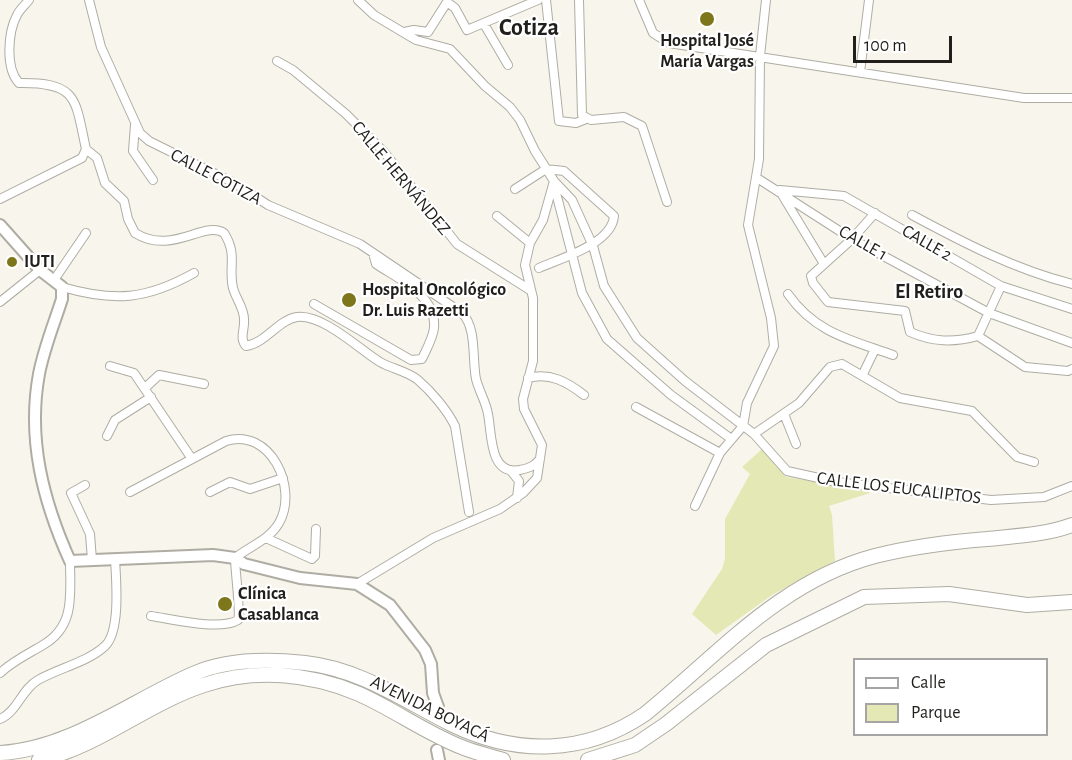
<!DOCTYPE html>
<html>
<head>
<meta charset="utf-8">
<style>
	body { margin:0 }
	#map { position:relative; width:1072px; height:760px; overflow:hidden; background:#f8f6ec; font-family:"Alegreya Sans",sans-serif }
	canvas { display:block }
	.legend { position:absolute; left:853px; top:658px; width:195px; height:78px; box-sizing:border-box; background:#fff; border:2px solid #a6a5a4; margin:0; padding:8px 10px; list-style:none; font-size:18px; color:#201f1c }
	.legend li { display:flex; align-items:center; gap:12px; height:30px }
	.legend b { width:30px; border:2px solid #a6a5a4 }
	.scale { position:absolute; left:853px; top:36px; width:99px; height:27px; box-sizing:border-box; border:3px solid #201f1c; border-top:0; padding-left:8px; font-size:18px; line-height:21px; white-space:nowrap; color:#201f1c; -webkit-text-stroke:4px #fff; paint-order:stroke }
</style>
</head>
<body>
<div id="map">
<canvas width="1072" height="760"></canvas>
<ul class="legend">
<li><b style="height:8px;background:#fff"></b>Calle</li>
<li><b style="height:16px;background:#e4e8b4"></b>Parque</li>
</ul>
<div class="scale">100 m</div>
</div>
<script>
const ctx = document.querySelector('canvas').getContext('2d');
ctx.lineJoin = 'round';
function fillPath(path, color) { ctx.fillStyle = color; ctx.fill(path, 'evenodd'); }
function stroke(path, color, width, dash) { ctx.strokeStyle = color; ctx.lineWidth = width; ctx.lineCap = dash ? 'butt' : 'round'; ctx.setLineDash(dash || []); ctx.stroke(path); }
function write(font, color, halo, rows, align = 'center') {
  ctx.font = font + ' "Alegreya Sans",sans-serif'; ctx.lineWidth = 4.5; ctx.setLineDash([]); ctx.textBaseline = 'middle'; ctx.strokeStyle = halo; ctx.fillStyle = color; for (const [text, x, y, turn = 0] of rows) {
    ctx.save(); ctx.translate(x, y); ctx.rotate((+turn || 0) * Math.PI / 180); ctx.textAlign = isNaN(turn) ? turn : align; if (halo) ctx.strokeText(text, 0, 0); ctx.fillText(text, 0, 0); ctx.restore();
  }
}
const green = new Path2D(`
	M 762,449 L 786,477 L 870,490 L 870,493 L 829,506 L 832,515 L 835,561 L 772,595 L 716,635 L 692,614 L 722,569 L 725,559 L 725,519 L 750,474 L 742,467 Z`);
const minor = new Path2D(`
	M 29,0 C 25,5 20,9 17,15 C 8,32 5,68 19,83 C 79,82 75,100 86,149 L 97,158 L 105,183 L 124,201 L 128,219 L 135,233 C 172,256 204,220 224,233 C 238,255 228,267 233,288 C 236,299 244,308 244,319 C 245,330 239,338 246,346 C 266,343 278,320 297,317 C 323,314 359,349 380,362 C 392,369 407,371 418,380 C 432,392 447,410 455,426 L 469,512
	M 89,0 L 101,47 L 140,133 L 149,141 L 236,184 L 268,205 L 360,244 L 462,313 C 477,328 472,359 476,379 C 479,391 486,402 488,414 C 492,434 489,476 520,470 C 529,468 535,466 540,459
	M 358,0 L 374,15 L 416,40 L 450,49 L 485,86 L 510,107 L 520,120 L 535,151 L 554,181 L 572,200 L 593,246 L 604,286 L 637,338 L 685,381 L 754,434 L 787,471 L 837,482 L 991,500 L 1044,497 L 1072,486
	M 546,0 L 559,121 L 576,123 L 586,119
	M 579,0 L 582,115 L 591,120 L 624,117 L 642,126 L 667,202
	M 639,0 L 653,33 L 669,43 L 1024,98 L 1072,98
	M 484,24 L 508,65
	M 404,32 L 414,30 L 428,32 L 447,2 L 455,8 L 467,30 L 538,0
	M 277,61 L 293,70 L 346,114 L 384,152 L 457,244 L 530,290
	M 860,72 L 869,0
	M 135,125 L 133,151 L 153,180
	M 757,178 L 852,239 L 989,313 L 1072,343
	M 554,185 L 582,293 L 607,339 L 671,395 L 730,438
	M 515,189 L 546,169 L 564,171 L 614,216 C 612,244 561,258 539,268
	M 780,190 L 844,196 L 1001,286 L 1072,309
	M 781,193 L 824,264
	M 0,199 L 82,158 L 86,149
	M 875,213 L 852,239 L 811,276 L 813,283 L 828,302 L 905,311 L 910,332 C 933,342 953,343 978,336
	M 912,215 C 964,243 1014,269 1072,284
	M 497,216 L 530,243
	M 54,280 L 86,233
	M 1001,286 L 978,336 L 1025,367 L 1068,371 L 1072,369
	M 62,287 C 114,302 146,300 194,273
	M 788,294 C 815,333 851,340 893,355
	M 0,302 L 40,270
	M 314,304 L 411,360 L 422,359 C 426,350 433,338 434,328 C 437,295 398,279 376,264 L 373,253
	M 110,366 L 134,373 L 192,459
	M 863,374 L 875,349
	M 528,378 C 550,372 567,382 584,395
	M 145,388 L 159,375 L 204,384
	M 636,407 L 720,453
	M 784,414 L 796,444
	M 754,434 L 799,403 L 830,367 L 842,364 L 900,398 L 972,411 L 1017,457 L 1034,462
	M 107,436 L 115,420 L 151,397
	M 511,471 L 519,481 L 517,498
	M 85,485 L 71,493 L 90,534 L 92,560
	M 130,492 L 226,441 C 270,427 299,488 279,523 C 269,540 250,546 235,558 C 235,571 241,613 238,620 C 220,631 172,619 151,616
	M 210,492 L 230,482 L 250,489 L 283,478
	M 695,506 L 720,453 L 743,426 L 747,403 L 774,346 L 771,318 L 748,225 L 759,159 L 760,56 L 766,0
	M 266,538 L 312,559 L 315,556 L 316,529
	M 357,584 L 433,538 L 500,509 L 523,493 L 537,478 L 542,445 L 524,409 L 523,399 L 533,361 L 533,298 L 525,265 L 530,243 L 543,220 L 554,181
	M 0,673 C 13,661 28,654 43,645 C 76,626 70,593 70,561
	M 0,719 C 17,712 22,689 38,680 C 59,668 88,662 105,646 C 121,631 116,579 115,559`);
const secondary = new Path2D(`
	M 0,225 L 40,270 L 62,287 L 62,299 C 54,324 44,348 39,374 C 27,439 43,501 70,561 L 213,555 L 235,558 L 244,564 L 300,578 L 357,584 L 390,605 L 425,650 L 431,664 L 433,693 L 438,707
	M 437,750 L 439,760`);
const motorway = new Path2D(`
	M 0,753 C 70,749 131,701 193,674 C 226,659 269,659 305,663 C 360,669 403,700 451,724 C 516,756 585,755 645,714 C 718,655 780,581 875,556 C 911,547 949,542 987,539 C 1015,536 1045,535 1072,525
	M 39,760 C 98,747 146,704 204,685 C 254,668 311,673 359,694 C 395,710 427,734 464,748 C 477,753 490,756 503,760
	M 588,760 L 635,745 L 666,724 L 766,645 L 864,597 L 949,594 L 1027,605 L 1072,602`);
const markers = [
	[707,19,8,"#7d761a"],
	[12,262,6,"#7d761a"],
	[349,300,8,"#7d761a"],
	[225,604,8,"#7d761a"]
];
const poiNames = [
	["Hospital José",707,41,"center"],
	["María Vargas",707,62,"center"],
	["IUTI",24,262],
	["Hospital Oncológico",362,290],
	["Dr. Luis Razetti",362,311],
	["Clínica",238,594],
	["Casablanca",238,615]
];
const streetNames = [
	["CALLE COTIZA",216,177,28],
	["CALLE HERNÁNDEZ",401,178,50],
	["CALLE 1",863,243,30],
	["CALLE 2",927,243,30],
	["CALLE LOS EUCALIPTOS",899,488,7],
	["AVENIDA BOYACÁ",430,709,26]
];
const neighbourhoodNames = [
	["El Retiro",929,292]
];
const districtNames = [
	["Cotiza",529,28]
];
fillPath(green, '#e4e8b4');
stroke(minor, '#afada3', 10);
stroke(secondary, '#afada3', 14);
stroke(motorway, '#afada3', 16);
stroke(minor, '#fff', 8);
stroke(secondary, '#fff', 10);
stroke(motorway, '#fff', 14);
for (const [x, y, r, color] of markers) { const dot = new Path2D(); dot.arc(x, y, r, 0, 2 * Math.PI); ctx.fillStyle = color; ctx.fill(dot); stroke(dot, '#fff', 2); }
write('bold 18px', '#201f1c', '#fff', poiNames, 'left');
write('18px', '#201f1c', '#fff', streetNames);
write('bold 20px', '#201f1c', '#fff', neighbourhoodNames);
write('bold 24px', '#201f1c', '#fff', districtNames);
</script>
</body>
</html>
